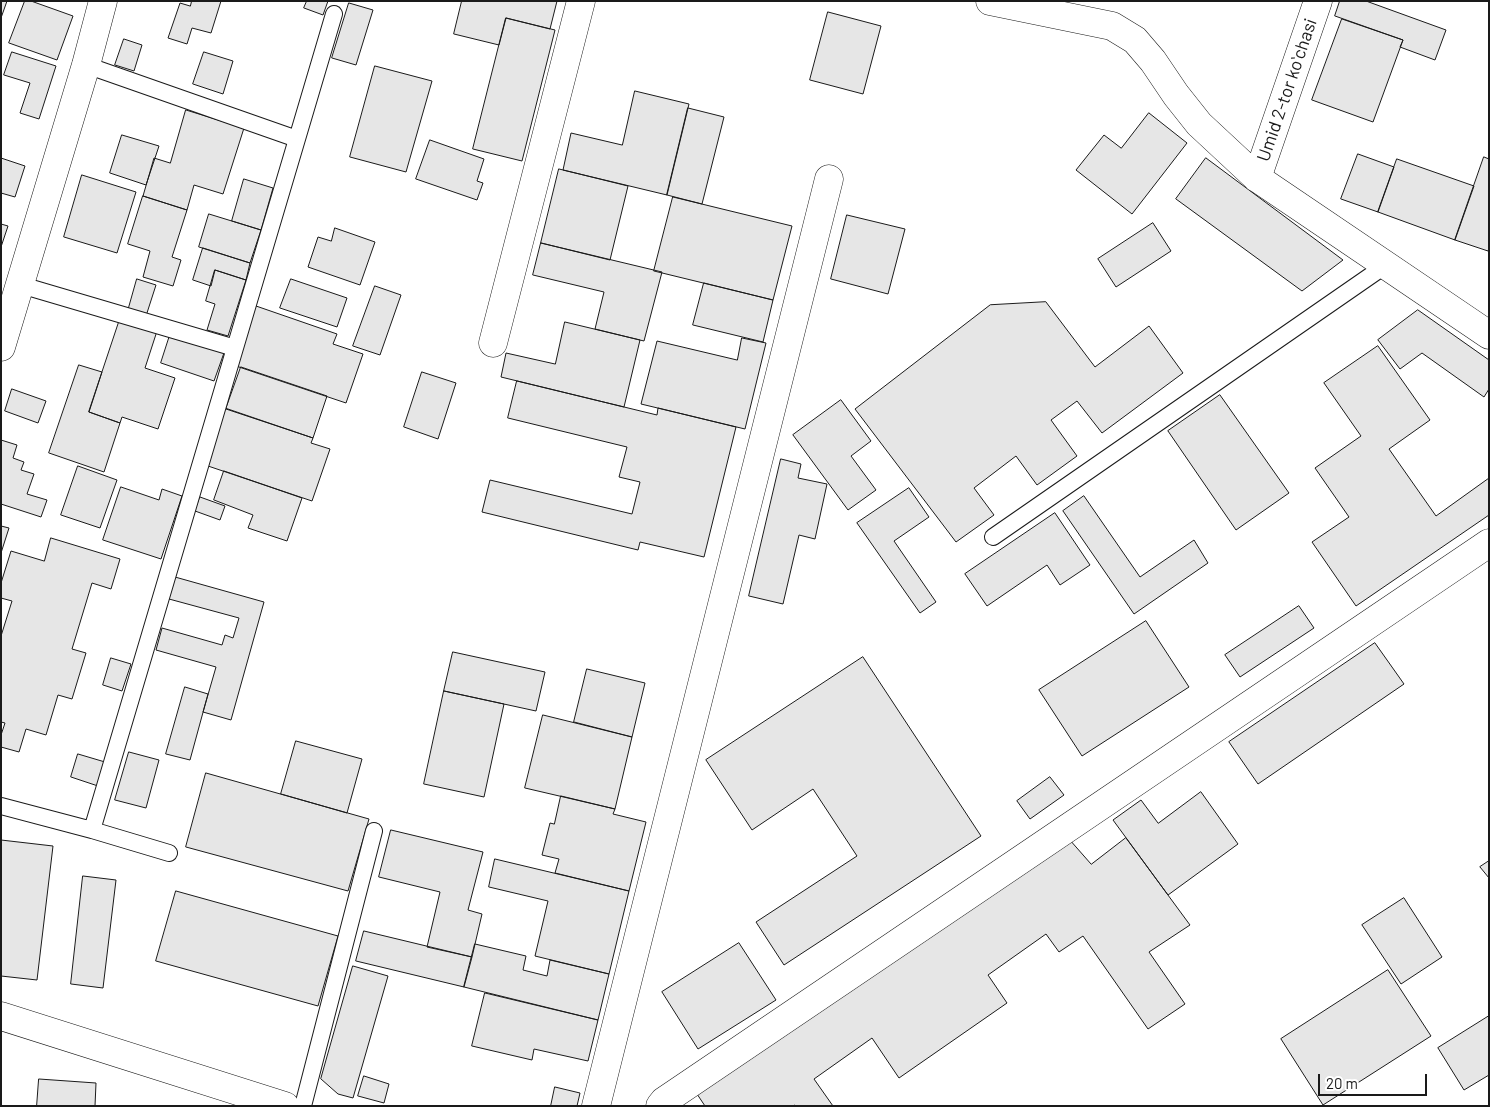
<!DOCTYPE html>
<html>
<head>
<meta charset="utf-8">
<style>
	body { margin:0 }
	#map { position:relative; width:1490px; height:1107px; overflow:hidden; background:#fff; font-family:Barlow,sans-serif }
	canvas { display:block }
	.frame { position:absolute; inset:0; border:2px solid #1a1a1a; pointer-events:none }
	.scale { position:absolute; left:1318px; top:1074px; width:109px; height:22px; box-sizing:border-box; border:2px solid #1a1a1a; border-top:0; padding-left:6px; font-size:15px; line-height:18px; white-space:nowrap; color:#1a1a1a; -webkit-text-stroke:4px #fff; paint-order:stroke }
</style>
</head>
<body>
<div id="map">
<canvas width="1490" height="1107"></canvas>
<div class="frame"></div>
<div class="scale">20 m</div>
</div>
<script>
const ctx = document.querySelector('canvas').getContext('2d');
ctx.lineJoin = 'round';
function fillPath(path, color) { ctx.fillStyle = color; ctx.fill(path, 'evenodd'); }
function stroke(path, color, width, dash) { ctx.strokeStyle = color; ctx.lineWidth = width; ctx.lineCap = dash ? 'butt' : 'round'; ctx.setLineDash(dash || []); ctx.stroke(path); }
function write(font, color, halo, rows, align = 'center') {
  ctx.font = font + ' Barlow,sans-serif'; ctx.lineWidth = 4; ctx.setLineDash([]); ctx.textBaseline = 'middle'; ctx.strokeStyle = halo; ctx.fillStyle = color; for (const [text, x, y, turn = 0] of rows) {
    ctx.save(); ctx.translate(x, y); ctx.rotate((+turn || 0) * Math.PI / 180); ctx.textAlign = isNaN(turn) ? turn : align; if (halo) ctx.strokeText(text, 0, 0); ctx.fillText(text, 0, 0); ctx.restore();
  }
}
const building = new Path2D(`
	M 1,1 L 7,1 L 1,18 Z
	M 25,1 L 31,1 L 73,16 L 57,60 L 9,43 Z
	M 192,1 L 221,1 L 211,33 L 192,28 L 187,44 L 168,38 L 180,3 L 190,6 Z
	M 307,1 L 328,1 L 323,15 L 304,8 Z
	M 462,1 L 557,1 L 550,29 L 506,18 L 499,45 L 454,34 Z
	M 1340,1 L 1366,1 L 1446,30 L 1435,60 L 1400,47 L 1403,40 L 1335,16 Z
	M 349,3 L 373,10 L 356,65 L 332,58 Z
	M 828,12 L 881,26 L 863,94 L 810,80 Z
	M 506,18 L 555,30 L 522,161 L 473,149 Z
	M 1342,19 L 1403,40 L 1373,122 L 1312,100 Z
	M 124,39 L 142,45 L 134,71 L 115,65 Z
	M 12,52 L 56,66 L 39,119 L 20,113 L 30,83 L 4,75 Z
	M 204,52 L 233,61 L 223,94 L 193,84 Z
	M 375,66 L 432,81 L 406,172 L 350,157 Z
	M 635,91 L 689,104 L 667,195 L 563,170 L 571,133 L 622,145 Z
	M 688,108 L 724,117 L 702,204 L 667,195 Z
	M 186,110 L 244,128 L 223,194 L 194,185 L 187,210 L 143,196 L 154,158 L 170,163 Z
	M 1149,113 L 1187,143 L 1132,214 L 1076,170 L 1104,135 L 1121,148 Z
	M 122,135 L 159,146 L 146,185 L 110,173 Z
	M 430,140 L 484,159 L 477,181 L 483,183 L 477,200 L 416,179 Z
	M 1358,154 L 1394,167 L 1378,212 L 1341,199 Z
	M 1484,157 L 1489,159 L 1489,248 L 1488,251 L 1455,240 Z
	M 1,158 L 25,166 L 15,197 L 1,193 Z
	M 1206,158 L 1343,260 L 1302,291 L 1176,199 Z
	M 1397,159 L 1474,186 L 1455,240 L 1378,212 Z
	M 559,169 L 628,186 L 610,260 L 541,243 Z
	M 82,175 L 136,192 L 117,253 L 64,237 Z
	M 244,179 L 273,188 L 261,230 L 232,221 Z
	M 143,196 L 187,210 L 172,257 L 181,260 L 173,286 L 143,277 L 150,251 L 128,244 Z
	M 673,197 L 792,226 L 773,300 L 654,271 Z
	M 209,214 L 261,230 L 250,263 L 199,247 Z
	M 847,215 L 905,229 L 888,294 L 831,279 Z
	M 1153,223 L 1171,251 L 1116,287 L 1098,259 Z
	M 1,224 L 8,226 L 1,247 Z
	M 335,228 L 375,242 L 360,285 L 308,267 L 318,237 L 331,241 Z
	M 541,243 L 662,272 L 644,341 L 595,329 L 604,292 L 533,275 Z
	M 203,248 L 250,263 L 246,280 L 215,270 L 211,286 L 193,280 Z
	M 215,270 L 246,280 L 228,336 L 207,330 L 215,304 L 206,301 Z
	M 137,279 L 156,285 L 146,316 L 128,311 Z
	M 291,279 L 347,298 L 337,327 L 280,308 Z
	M 704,283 L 773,300 L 763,342 L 693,325 Z
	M 375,286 L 401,295 L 380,355 L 353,346 Z
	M 1046,302 L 1095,367 L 1149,326 L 1183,373 L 1102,433 L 1077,401 L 1051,420 L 1077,456 L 1037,485 L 1016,456 L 974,488 L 994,515 L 956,542 L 855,409 L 990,305 Z
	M 256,306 L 337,334 L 333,344 L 363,354 L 346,403 L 236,366 Z
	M 1418,310 L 1489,360 L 1489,389 L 1484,397 L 1422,353 L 1400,369 L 1378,340 Z
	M 121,316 L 158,328 L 145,368 L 175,378 L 158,429 L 122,417 L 120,423 L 89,412 Z
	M 565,322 L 640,340 L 624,407 L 501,377 L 506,353 L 555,364 Z
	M 171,332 L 225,350 L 214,381 L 161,363 Z
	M 742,338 L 766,343 L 745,429 L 641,404 L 657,341 L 737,360 Z
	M 1378,346 L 1430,420 L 1389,449 L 1436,516 L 1489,478 L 1489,515 L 1356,606 L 1312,542 L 1349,517 L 1315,468 L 1361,436 L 1324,383 Z
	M 79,365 L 102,372 L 89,412 L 120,423 L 104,472 L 49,453 Z
	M 241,367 L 327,396 L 313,438 L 226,409 Z
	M 422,372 L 456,383 L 438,439 L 404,427 Z
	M 517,381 L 657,415 L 658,408 L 736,427 L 704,557 L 640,542 L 638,550 L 482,512 L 490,480 L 632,514 L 640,482 L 619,477 L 627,447 L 508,418 Z
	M 12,389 L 46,401 L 38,423 L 5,411 Z
	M 1220,395 L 1289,493 L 1236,530 L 1168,431 Z
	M 841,400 L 871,441 L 851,456 L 876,490 L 848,510 L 793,435 Z
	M 222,407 L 313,438 L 311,443 L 330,449 L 312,501 L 202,464 Z
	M 1,440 L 17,445 L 13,458 L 24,462 L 21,470 L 34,474 L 27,494 L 47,500 L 41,517 L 1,504 Z
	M 781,459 L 801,464 L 798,478 L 827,484 L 815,539 L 799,535 L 783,604 L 749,596 Z
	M 78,466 L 117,480 L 100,528 L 61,515 Z
	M 224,471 L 302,498 L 287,541 L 248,528 L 253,515 L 214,500 Z
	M 121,487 L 159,500 L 162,489 L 182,496 L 161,559 L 103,540 Z
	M 909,488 L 929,517 L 894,541 L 936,602 L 920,613 L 857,523 Z
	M 1084,496 L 1140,577 L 1194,540 L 1208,563 L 1134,614 L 1063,511 Z
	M 200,497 L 225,506 L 220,520 L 195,511 Z
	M 1055,513 L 1090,565 L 1060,585 L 1047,565 L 987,606 L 965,574 Z
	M 1,526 L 9,528 L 1,553 Z
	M 51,538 L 120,559 L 111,589 L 92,583 L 72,649 L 86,653 L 72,699 L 58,695 L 46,735 L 26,729 L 19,752 L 1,747 L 1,735 L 5,723 L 1,722 L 1,636 L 12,601 L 1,598 L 1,583 L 11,551 L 44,561 Z
	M 175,577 L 264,602 L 231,720 L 203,712 L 216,667 L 156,650 L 162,628 L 222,645 L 225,635 L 233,638 L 239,618 L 169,599 Z
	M 1299,606 L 1314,628 L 1240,677 L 1225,655 Z
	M 1146,621 L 1189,687 L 1082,756 L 1039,690 Z
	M 1375,643 L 1404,684 L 1258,784 L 1229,742 Z
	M 453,652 L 545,672 L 536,711 L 444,691 Z
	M 863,657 L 981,836 L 784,965 L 756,922 L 857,856 L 813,789 L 752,830 L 706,760 Z
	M 111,658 L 131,664 L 122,691 L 103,685 Z
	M 587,669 L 645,683 L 632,737 L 574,722 Z
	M 185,687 L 208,694 L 190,760 L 166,754 Z
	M 444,691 L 504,704 L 484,797 L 424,784 Z
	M 543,715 L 632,737 L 615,809 L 525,788 Z
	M 296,741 L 362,759 L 347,813 L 281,794 Z
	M 129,752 L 159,760 L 146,808 L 115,800 Z
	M 78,754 L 105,762 L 98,786 L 71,777 Z
	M 206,773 L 369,819 L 348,891 L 186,847 Z
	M 1050,777 L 1064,795 L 1030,819 L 1017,801 Z
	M 1201,792 L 1238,844 L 1168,895 L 1113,820 L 1141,800 L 1158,823 Z
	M 561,796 L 615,809 L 613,814 L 646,822 L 629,891 L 555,873 L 559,859 L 542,855 L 550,823 L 554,824 Z
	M 391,830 L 483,852 L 468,910 L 482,914 L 472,957 L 427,947 L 440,892 L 379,877 Z
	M 1126,838 L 1190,925 L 1149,952 L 1185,1004 L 1148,1029 L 1083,936 L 1059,952 L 1046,934 L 988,975 L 1007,1003 L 899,1078 L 872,1038 L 814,1079 L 833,1106 L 796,1106 L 795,1105 L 793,1106 L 705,1106 L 695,1091 L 1069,839 L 1091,864 Z
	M 1,840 L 53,846 L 37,980 L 1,976 Z
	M 495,859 L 629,891 L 609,974 L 535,956 L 548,901 L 489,887 Z
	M 1489,861 L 1489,878 L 1480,867 Z
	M 83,876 L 116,880 L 103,988 L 71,984 Z
	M 176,891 L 338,936 L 318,1006 L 156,961 Z
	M 1404,898 L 1442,957 L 1401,984 L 1362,925 Z
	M 364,931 L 472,957 L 464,987 L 356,961 Z
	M 739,943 L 776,1000 L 698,1049 L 662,992 Z
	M 475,944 L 526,956 L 523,970 L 547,976 L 550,960 L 609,974 L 598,1020 L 464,987 Z
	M 353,966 L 388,976 L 353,1098 L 338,1094 L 321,1079 Z
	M 1388,970 L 1431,1036 L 1323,1105 L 1281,1039 Z
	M 485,993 L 598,1020 L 588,1061 L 534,1049 L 532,1060 L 472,1046 Z
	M 1489,1016 L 1489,1075 L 1464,1090 L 1438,1048 Z
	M 364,1076 L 389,1084 L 384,1103 L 358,1096 Z
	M 39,1079 L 96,1083 L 95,1106 L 37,1106 Z
	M 555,1087 L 580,1093 L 577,1106 L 551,1106 Z`);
const lane = new Path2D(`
	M 86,65 L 297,139 L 334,14
	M 21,285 L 235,348
	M 993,537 L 1386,265
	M 1,806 L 92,830 L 169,853
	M 92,830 L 297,139
	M 303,1106 L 374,831`);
const street = new Path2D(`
	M 990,1 L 1112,26 L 1135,40 L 1153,61 L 1176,95 L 1199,124 L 1257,178 L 1489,335
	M 1257,178 L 1318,1
	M 493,343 L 581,1
	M 1,347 L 86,65 L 103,1
	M 1,1016 L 285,1106
	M 596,1106 L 829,179
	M 660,1106 L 664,1101 L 1489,543`);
const streetNames = [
	["Umid 2-tor koʻchasi",1287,90,-71]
];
fillPath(building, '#e6e6e6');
stroke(building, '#1a1a1a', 1);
stroke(lane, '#1a1a1a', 18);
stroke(street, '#1a1a1a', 29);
stroke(lane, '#fff', 16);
stroke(street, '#fff', 28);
write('18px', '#1a1a1a', '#fff', streetNames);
</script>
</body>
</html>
